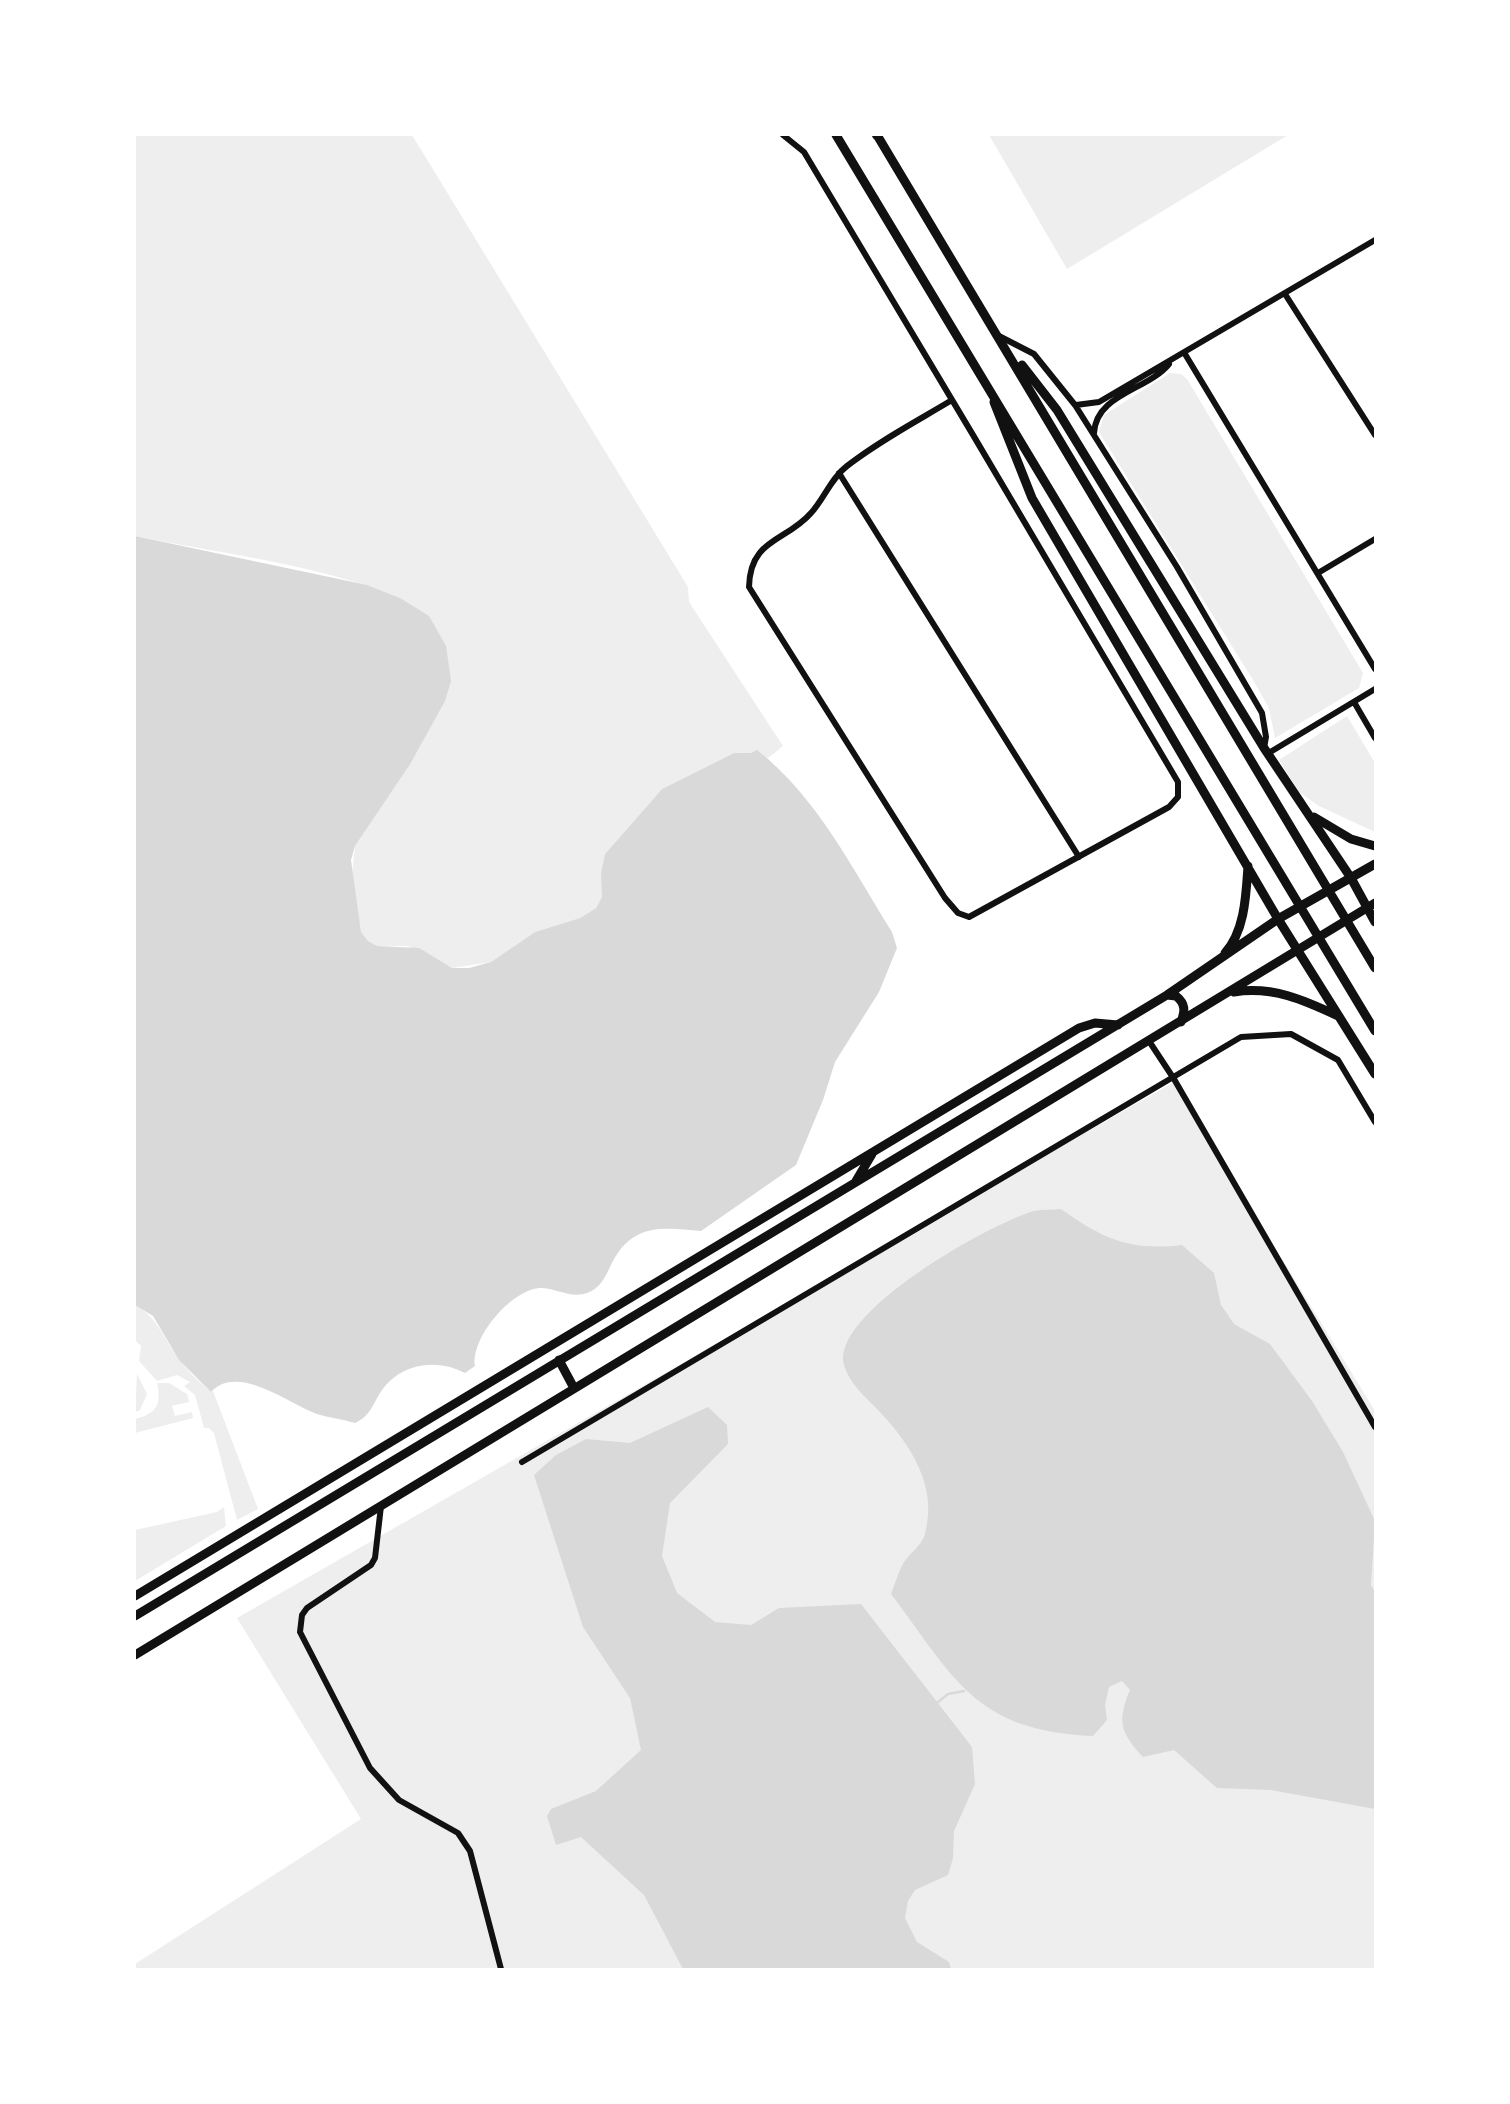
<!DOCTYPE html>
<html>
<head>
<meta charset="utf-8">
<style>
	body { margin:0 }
	#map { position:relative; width:1510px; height:2104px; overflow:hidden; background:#fff; font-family:Quicksand,sans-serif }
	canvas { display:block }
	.frame { position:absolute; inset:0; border:136px solid #fff; pointer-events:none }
</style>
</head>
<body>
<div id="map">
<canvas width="1510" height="2104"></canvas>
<div class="frame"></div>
</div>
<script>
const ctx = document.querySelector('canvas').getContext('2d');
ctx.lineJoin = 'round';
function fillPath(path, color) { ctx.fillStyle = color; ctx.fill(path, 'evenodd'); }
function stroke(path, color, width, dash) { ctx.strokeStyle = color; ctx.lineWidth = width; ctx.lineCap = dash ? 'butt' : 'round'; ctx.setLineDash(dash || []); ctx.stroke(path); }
const green = new Path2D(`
	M 135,135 L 412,135 L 688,587 L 689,602 L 783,746 L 768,758 L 734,753 L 662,789 L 605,854 L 602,897 L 596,908 L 580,918 L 535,932 L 491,962 L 452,968 L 408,946 L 377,946 L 368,941 L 361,932 L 352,875 L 355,846 L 409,766 L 400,598 C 317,564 223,554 135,536 Z
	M 989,135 L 1288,135 L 1067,269 Z
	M 1170,373 L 1181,374 L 1187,379 L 1363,673 L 1359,688 L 1275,738 L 1269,708 L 1253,680 L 1099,432 L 1104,415 Z
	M 1347,716 L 1375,763 L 1375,832 L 1319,806 L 1299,792 L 1279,760 Z
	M 1174,1082 L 1375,1411 L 1375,1969 L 135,1969 L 135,1964 L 361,1819 L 237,1618 Z
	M 135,1305 C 158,1317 164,1340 180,1360 C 189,1373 200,1382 211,1392 L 213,1391 L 258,1509 L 237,1520 L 214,1433 L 209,1428 L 204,1428 L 195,1395 L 184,1386 L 190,1382 L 177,1375 L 157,1381 L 139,1361 L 141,1346 L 135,1340 Z
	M 137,1374 L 147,1394 L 140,1410 L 135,1412 Z
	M 157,1383 L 169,1383 L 187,1394 L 189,1402 L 172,1406 L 175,1416 L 192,1412 L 193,1418 L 135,1433 L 135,1419 C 156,1414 162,1405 157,1383 Z
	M 224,1507 L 226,1526 L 135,1581 L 135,1530 L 217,1512 Z`);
const water = new Path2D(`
	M 135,536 L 367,585 L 400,598 L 429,616 L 446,646 L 451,681 L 445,701 L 409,766 L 355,846 L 351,860 L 361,932 L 368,941 L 377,946 L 419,948 L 452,968 L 469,968 L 491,962 L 535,932 L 580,918 L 596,908 L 602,897 L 601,874 L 605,854 L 662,789 L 734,753 L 751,753 L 757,750 C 817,797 852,868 892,932 L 897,948 L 879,992 L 835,1062 L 823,1100 L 796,1165 L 701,1231 C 661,1227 630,1223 610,1267 C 605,1278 599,1289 587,1293 C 570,1299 555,1287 539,1288 C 510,1291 471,1338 475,1366 L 465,1373 C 437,1358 401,1363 382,1390 C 373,1403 371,1416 355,1423 C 343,1419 329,1418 317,1414 C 289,1404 238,1363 211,1392 L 179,1360 L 153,1316 L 135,1305 Z
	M 1061,1209 C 1103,1239 1130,1251 1182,1245 L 1214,1273 L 1221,1305 L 1234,1324 L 1270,1344 L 1312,1401 L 1343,1452 L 1375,1521 L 1371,1585 L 1375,1592 L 1375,1809 L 1271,1790 L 1217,1788 L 1174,1750 L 1143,1757 C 1120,1732 1117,1721 1130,1690 L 1122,1681 L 1109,1687 L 1105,1705 L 1107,1720 L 1093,1736 C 975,1731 955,1679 891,1594 C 895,1584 898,1573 903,1564 C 909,1553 922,1546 925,1534 C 938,1486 911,1445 879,1411 C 866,1398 849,1383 844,1365 C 830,1313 991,1223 1034,1211 C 1043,1209 1052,1210 1061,1209 Z
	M 708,1407 L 727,1425 L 728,1444 L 670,1503 L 662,1556 L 677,1593 L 715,1622 L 751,1625 L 779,1608 L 861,1604 L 972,1747 L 975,1784 L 954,1831 L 953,1858 L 948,1875 L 915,1890 L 908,1901 L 905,1918 L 917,1942 L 949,1962 L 951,1969 L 683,1969 L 644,1895 L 581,1837 L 556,1845 L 547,1816 L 551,1809 L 596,1791 L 641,1750 L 630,1698 L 583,1627 L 534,1475 L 556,1455 L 586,1439 L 630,1443 Z`);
const stream = new Path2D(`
	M 937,1703 L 948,1694 L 964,1691`);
const minor = new Path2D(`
	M 783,135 L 804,152 C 930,361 1054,572 1178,782 L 1178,797 L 1169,807 L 969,917 L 958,913 L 945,898 L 749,587 C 750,538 786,542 811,513 C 824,499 831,478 847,466 C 879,441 917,421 952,400
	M 1285,294 L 1375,435
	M 999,336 L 1034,354 L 1075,405 L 1177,567 L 1262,713 L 1266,737 L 1264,748
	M 1185,354 L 1375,669
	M 1076,405 L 1099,402 L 1375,240
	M 1094,433 C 1096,394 1148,390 1169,364
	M 839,473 L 1079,857
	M 1318,573 L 1375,539
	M 1354,702 L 1375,738
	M 1267,754 L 1375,689
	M 1149,1041 L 1174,1079 L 1375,1427
	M 522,1462 L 1241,1037 L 1291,1034 L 1338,1060 L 1375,1122
	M 381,1506 L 375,1558 L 371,1565 L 307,1608 L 302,1615 L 300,1632 L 370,1768 L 399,1800 L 458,1833 L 470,1851 L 501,1969`);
const primary = new Path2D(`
	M 836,135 L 1375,1031
	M 877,135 L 1375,968
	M 1022,365 L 1057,410 L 1264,748 L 1351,878 L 1375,922
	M 994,402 L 1032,498 L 1278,919 L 1375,1074
	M 1314,817 L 1351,839 L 1375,846
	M 1225,953 C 1245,931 1246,895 1248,866
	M 1234,992 C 1273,986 1304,1000 1338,1016
	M 1167,995 L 1176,996 C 1186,1004 1185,1011 1181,1022
	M 856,1181 L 872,1154
	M 559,1360 L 574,1388
	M 135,1596 L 1079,1028 L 1095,1023 L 1118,1025
	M 135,1616 L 1167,995 L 1278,919 L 1375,864
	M 135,1655 L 1375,903`);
const motorway = new Path2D(`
	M 877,135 L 878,135`);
fillPath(green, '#eee');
fillPath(water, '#d9d9d9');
stroke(stream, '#d9d9d9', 2.5);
stroke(minor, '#111', 6);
stroke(primary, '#111', 9);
stroke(motorway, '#111', 10);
</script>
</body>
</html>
